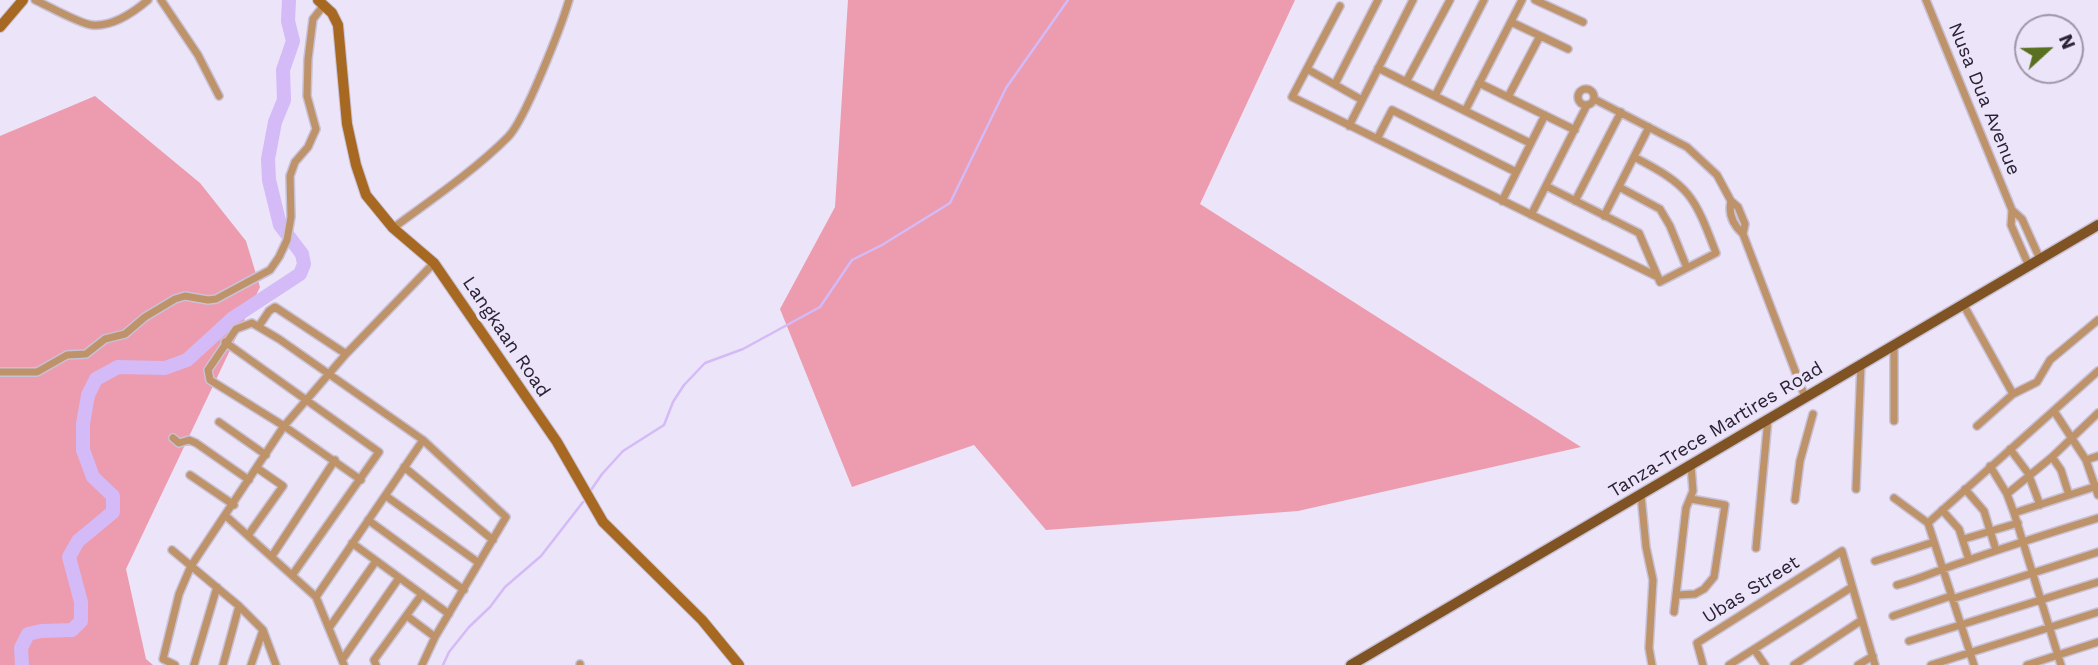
<!DOCTYPE html>
<html>
<head>
<meta charset="utf-8">
<style>
	body { margin:0 }
	#map { position:relative; width:2098px; height:665px; overflow:hidden; background:#ece4f8; font-family:"Work Sans",sans-serif }
	canvas { display:block }
	.north { position:absolute; left:2014px; top:14px; width:70px; height:70px; box-sizing:border-box; background:#ece4f8; border:2px solid #9e96aa; border-radius:50%; rotate:68deg; font-size:19px; font-weight:700; line-height:28px; text-align:center; color:#2a2234 }
	.north::after { content:''; display:block; margin:auto; width:24px; height:32px; background:#597021; clip-path:polygon(50% 0,100% 100%,50% 72%,0 100%) }
</style>
</head>
<body>
<div id="map">
<canvas width="2098" height="665"></canvas>
<div class="north">N</div>
</div>
<script>
const ctx = document.querySelector('canvas').getContext('2d');
ctx.lineJoin = 'round';
function fillPath(path, color) { ctx.fillStyle = color; ctx.fill(path, 'evenodd'); }
function stroke(path, color, width, dash) { ctx.strokeStyle = color; ctx.lineWidth = width; ctx.lineCap = dash ? 'butt' : 'round'; ctx.setLineDash(dash || []); ctx.stroke(path); }
function write(font, color, halo, rows, align = 'center') {
  ctx.font = font + ' "Work Sans",sans-serif'; ctx.lineWidth = 7; ctx.setLineDash([]); ctx.textBaseline = 'middle'; ctx.strokeStyle = halo; ctx.fillStyle = color; for (const [text, x, y, turn = 0] of rows) {
    ctx.save(); ctx.translate(x, y); ctx.rotate((+turn || 0) * Math.PI / 180); ctx.textAlign = isNaN(turn) ? turn : align; if (halo) ctx.strokeText(text, 0, 0); ctx.fillText(text, 0, 0); ctx.restore();
  }
}
const green = new Path2D(`
	M 848,0 L 1295,0 L 1200,204 L 1581,447 L 1298,511 L 1046,530 L 974,445 L 852,487 L 780,309 L 835,207 Z
	M 95,96 L 200,183 L 246,241 L 260,287 L 126,569 L 146,659 L 153,665 L 0,665 L 0,136 Z`);
const stream = new Path2D(`
	M 591,490 L 602,474 L 623,451 L 664,425 L 673,402 L 684,385 L 705,363 L 743,349 L 820,307 L 852,260 L 882,245 L 950,203 L 1006,88 L 1068,0
	M 443,665 L 449,652 L 469,627 L 490,607 L 505,587 L 541,556 L 583,502`);
const river = new Path2D(`
	M 22,665 L 21,648 L 28,634 L 41,631 L 72,630 L 81,621 L 81,602 L 69,557 L 78,541 L 113,512 L 113,496 L 93,477 L 83,450 L 83,424 L 88,395 L 96,379 L 118,367 L 165,368 L 187,360 L 233,318 L 300,274 L 304,264 L 302,254 L 280,225 L 269,180 L 268,159 L 275,122 L 284,100 L 283,70 L 293,41 L 288,21 L 289,0`);
const street = new Path2D(`
	M 35,0 C 48,6 80,24 92,25 C 113,27 134,12 148,0
	M 161,0 L 198,55 L 219,96
	M 1535,0 L 1583,22
	M 1926,0 L 2012,210 L 2011,225 L 2029,266
	M 1340,6 L 1292,97 L 1658,277
	M 1511,22 L 1568,49
	M 1378,68 L 1530,143
	M 1307,69 L 1362,100
	M 1406,82 L 1450,0
	M 1479,83 L 1575,130
	M 1335,84 L 1378,0
	M1578 97a8 8 0 1 1 16 0a8 8 0 1 1-16 0Z
	M 1435,96 L 1484,0
	M 1508,97 L 1540,36
	M 1594,99 L 1687,147 L 1717,175 L 1731,201 L 1738,207 L 1745,224 L 1743,234
	M 1465,111 L 1522,0
	M 1349,126 L 1413,0
	M 1377,139 L 1392,110 L 1516,172
	M 1546,186 L 1639,233 L 1660,282 L 1716,253 C 1694,195 1690,186 1634,157
	M 1619,187 L 1660,209 L 1670,226 L 1687,268
	M 1502,201 L 1545,115
	M 1575,201 L 1621,112
	M 1731,201 C 1728,214 1733,225 1743,234 L 1805,397
	M 2012,210 L 2022,219 L 2040,259
	M 1531,215 L 1587,105
	M 1604,216 L 1649,127
	M 393,228 C 431,200 474,171 508,137 C 525,120 561,27 569,0
	M 1963,304 L 2013,394
	M 259,326 L 269,311 L 275,307 L 346,354
	M 225,342 L 379,452 L 293,574
	M 0,372 L 37,372 L 67,355 L 86,354 L 105,339 L 125,334 L 145,317 L 175,299 L 185,296 L 208,300 L 216,299 L 270,270 L 279,257 L 287,240 L 291,217 L 290,176 L 295,162 L 308,147 L 316,129 L 307,96 L 308,59 L 313,19 L 324,5
	M 2054,411 L 2086,460 L 2098,495
	M 1894,421 L 1894,344
	M 219,422 L 266,455
	M 1977,426 L 2013,394 L 2037,382 L 2050,360 L 2098,320
	M 173,438 L 179,443 L 189,440 L 196,443 L 249,480
	M 2010,449 L 2028,473 L 2040,505
	M 2052,457 L 2061,470 L 2069,495
	M 2086,460 L 2098,456
	M 1990,466 L 2007,494 L 2014,513 L 2061,665
	M 404,467 L 493,540
	M 190,475 L 234,505
	M 361,480 L 284,426 L 210,380 L 208,370 L 236,329 L 252,323 L 279,339 L 423,440 L 506,517 L 435,637 L 422,665
	M 1856,489 L 1861,364
	M 1965,489 L 1984,511 L 1996,550
	M 2007,494 L 2052,457 L 2098,413
	M 1641,495 L 1646,547 L 1653,580 L 1649,648 L 1652,665
	M 386,496 L 479,563
	M 1894,498 L 1928,523 L 1974,665
	M 1795,500 L 1800,461 L 1813,414
	M 1942,510 L 1959,529 L 1969,560
	M 2014,513 L 2097,486
	M 226,516 L 316,597 L 344,665
	M 368,520 L 464,590
	M 1928,523 L 2098,371
	M 249,534 L 283,486 L 257,468
	M 1964,539 L 2018,523
	M 352,543 L 449,614
	M 1756,548 L 1768,419
	M 172,550 L 239,606 L 263,630 L 276,665
	M 272,556 L 335,460
	M 1875,561 L 1934,542
	M 1897,585 C 1920,579 1941,569 1963,562 C 2008,546 2053,532 2098,518
	M 1678,595 L 1695,594 L 1704,589 L 1714,577 L 1725,505 L 1691,499
	M 316,597 L 423,440
	M 1952,599 L 2098,552
	M 1674,612 L 1686,508 L 1693,491 L 1691,465
	M 407,616 L 435,637
	M 1893,616 L 1951,596
	M 329,628 L 376,561
	M 1909,641 L 2098,582
	M 1754,649 L 1765,665
	M 342,660 L 399,578
	M 580,664 L 580,665
	M 175,665 L 163,659 L 179,594 L 191,566 L 284,426 L 346,354 L 434,263
	M 194,665 L 217,587
	M 223,665 L 239,606
	M 251,665 L 263,630
	M 376,665 L 374,660 L 422,594
	M 1703,665 L 1697,643 L 1842,551 L 1875,665
	M 1729,665 L 1852,587
	M 1794,665 L 1862,620
	M 1858,665 L 1873,656
	M 1931,665 L 2098,612
	M 2027,665 L 2098,642`);
const secondary = new Path2D(`
	M 318,0 L 332,13 L 338,25 L 347,124 L 356,165 L 366,195 L 393,228 L 434,263 L 557,442 L 603,522 L 702,620 L 739,665
	M 0,27 L 23,0`);
const primary = new Path2D(`
	M 1351,665 L 2098,225`);
const streetNames = [
	["Nusa Dua Avenue",1984,99,68],
	["Langkaan Road",506,337,56],
	["Tanza-Trece Martires Road",1716,430,-31],
	["Ubas Street",1751,590,-32]
];
fillPath(green, '#ed9baf');
stroke(stream, '#d4baf6', 2.5);
stroke(river, '#d4baf6', 14);
stroke(street, '#c9c1d5', 10);
stroke(secondary, '#c9c1d5', 12);
stroke(primary, '#c9c1d5', 13);
stroke(street, '#be936a', 7);
stroke(secondary, '#a76821', 10);
stroke(primary, '#805324', 10);
write('19px', '#2a2234', '#ece4f8', streetNames);
</script>
</body>
</html>
